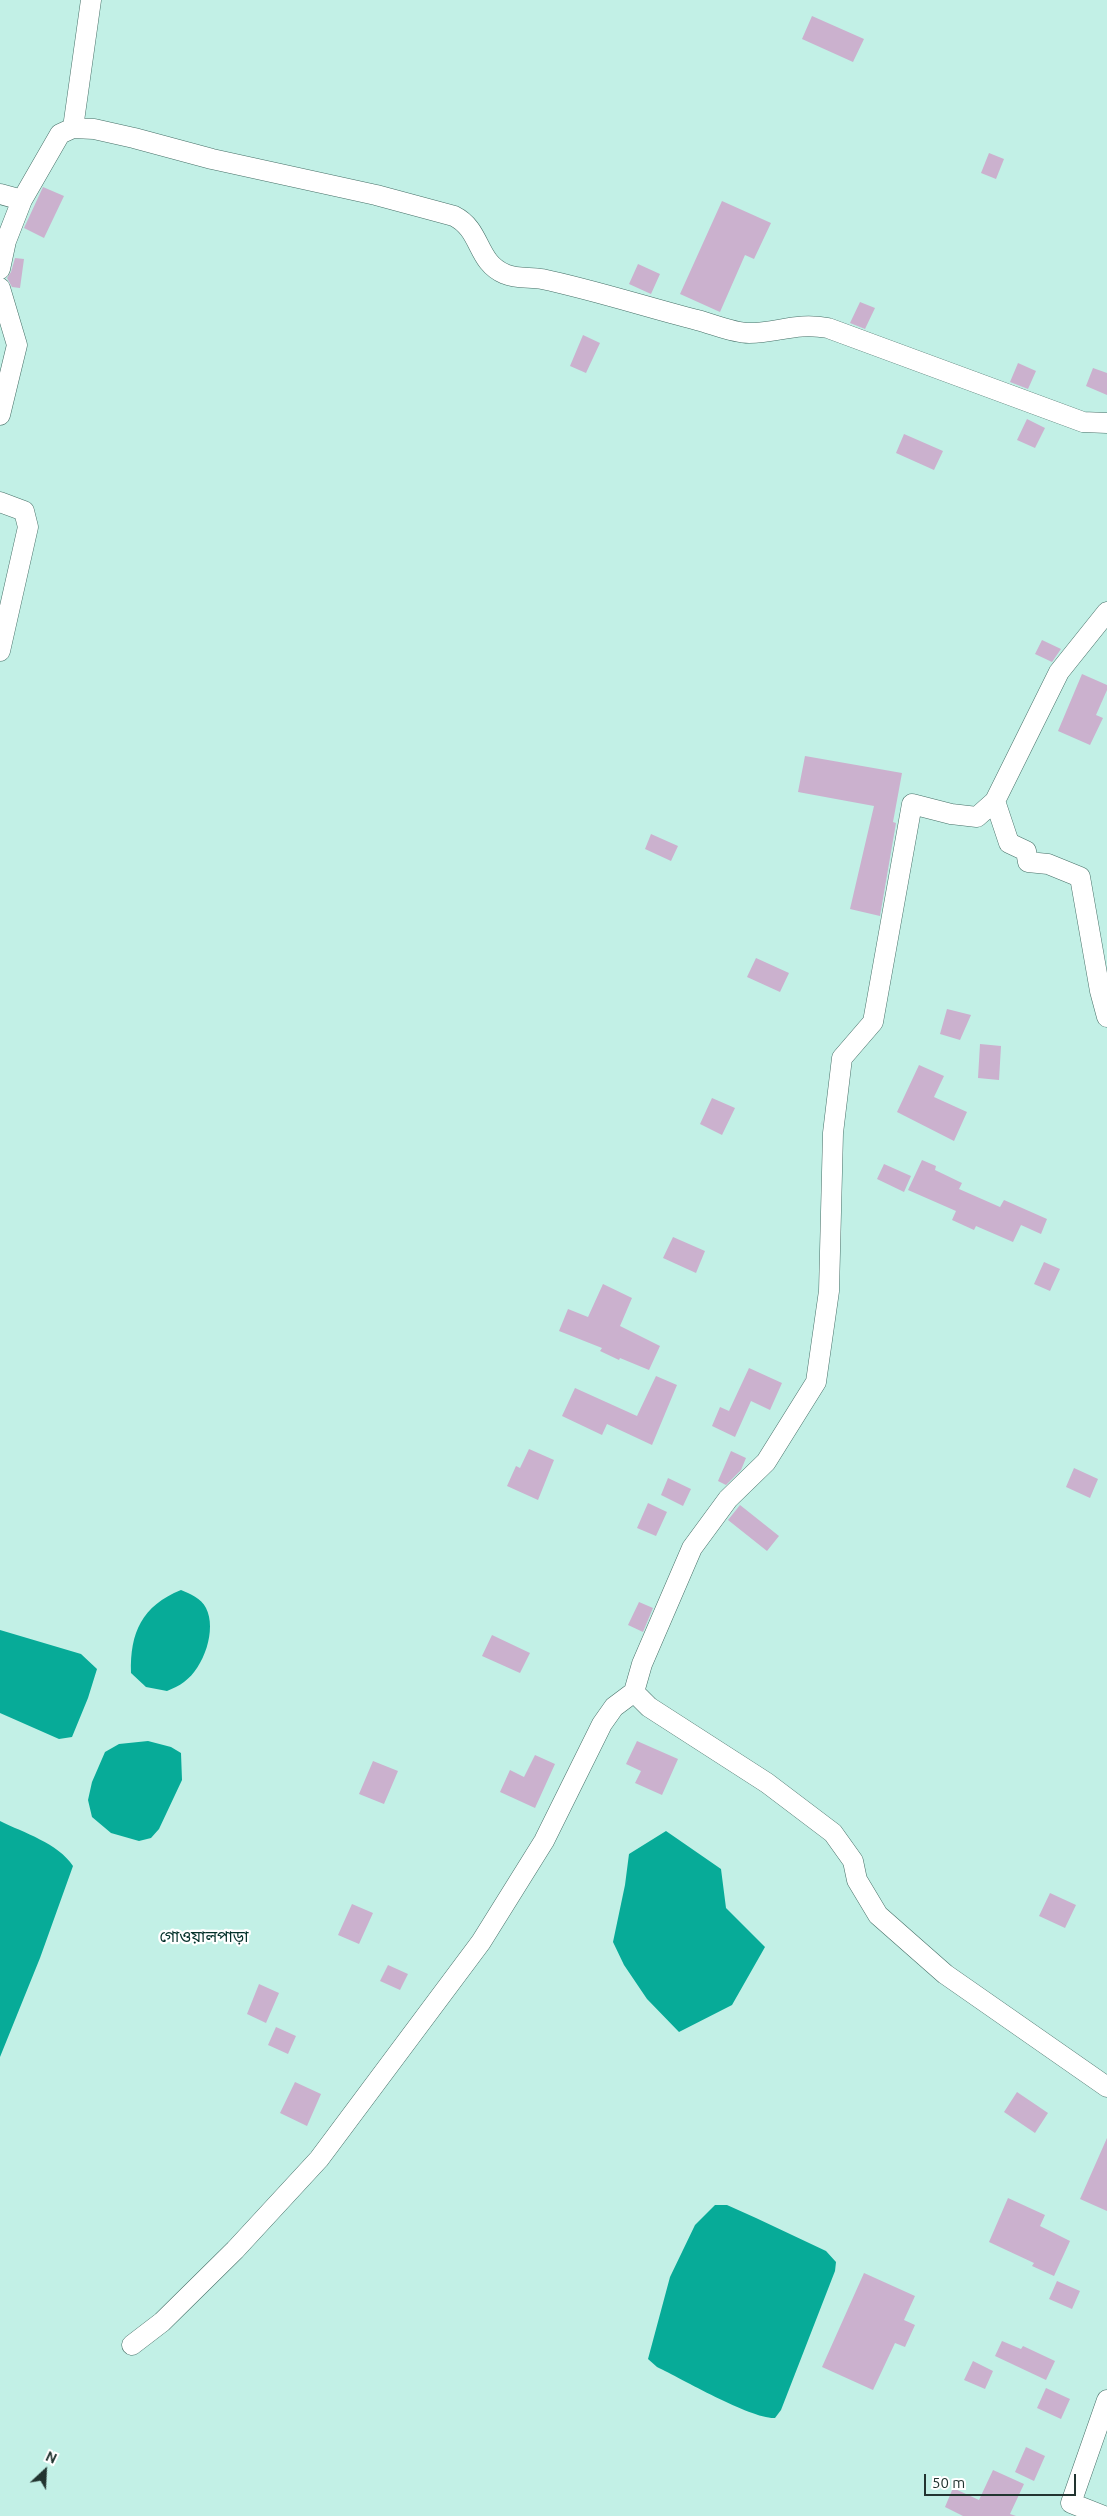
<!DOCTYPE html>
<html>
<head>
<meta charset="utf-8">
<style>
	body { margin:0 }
	#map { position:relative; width:1107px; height:2516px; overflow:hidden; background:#c2f0e6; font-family:Ubuntu,sans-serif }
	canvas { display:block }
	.north { position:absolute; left:20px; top:2446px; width:50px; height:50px; -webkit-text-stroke:4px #fff; paint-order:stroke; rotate:25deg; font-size:14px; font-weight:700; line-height:20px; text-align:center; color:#223430 }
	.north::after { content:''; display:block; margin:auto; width:18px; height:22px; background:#223430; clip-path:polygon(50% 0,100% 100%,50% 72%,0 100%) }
	.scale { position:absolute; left:924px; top:2474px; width:152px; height:22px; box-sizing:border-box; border:2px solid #223430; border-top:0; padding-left:6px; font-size:15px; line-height:18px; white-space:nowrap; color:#223430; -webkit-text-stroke:4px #fff; paint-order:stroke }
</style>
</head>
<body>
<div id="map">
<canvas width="1107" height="2516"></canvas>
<div class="north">N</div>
<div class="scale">50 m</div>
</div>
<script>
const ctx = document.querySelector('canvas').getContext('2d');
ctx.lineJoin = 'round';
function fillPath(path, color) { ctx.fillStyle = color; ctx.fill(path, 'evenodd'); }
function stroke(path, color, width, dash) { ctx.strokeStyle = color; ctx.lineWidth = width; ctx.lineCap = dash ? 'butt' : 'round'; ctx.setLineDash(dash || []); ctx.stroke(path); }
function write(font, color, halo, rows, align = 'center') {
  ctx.font = font + ' Ubuntu,"Noto Sans Bengali",sans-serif'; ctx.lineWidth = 4.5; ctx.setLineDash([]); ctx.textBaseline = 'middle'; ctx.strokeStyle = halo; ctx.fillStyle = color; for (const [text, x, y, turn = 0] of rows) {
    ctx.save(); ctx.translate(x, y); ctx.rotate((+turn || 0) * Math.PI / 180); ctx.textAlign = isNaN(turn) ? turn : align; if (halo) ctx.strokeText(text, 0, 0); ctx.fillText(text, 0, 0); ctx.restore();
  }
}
const water = new Path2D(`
	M 181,1590 C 190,1594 201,1598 206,1608 C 217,1629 204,1668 184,1682 C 179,1686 173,1688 167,1691 L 146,1687 L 131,1673 C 130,1632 142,1606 181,1590 Z
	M 0,1630 L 81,1654 L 97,1669 L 88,1698 L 72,1737 L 59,1739 L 0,1713 Z
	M 148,1741 L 171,1747 L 181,1753 L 182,1780 L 159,1829 L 151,1838 L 139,1841 L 111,1833 L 92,1817 L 88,1800 L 92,1782 L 105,1752 L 119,1744 Z
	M 0,1821 C 24,1833 58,1843 73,1866 L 40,1958 L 0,2057 Z
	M 666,1831 L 721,1869 L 726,1908 L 765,1947 L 732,2005 L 679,2032 L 647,1999 L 624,1965 L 613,1942 L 625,1885 L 629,1854 Z
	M 715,2205 L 727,2205 L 756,2218 L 826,2251 L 836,2262 L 835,2271 L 781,2410 L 775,2418 C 751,2419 682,2379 657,2367 L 648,2359 L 670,2277 L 695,2225 Z`);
const building = new Path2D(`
	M 812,16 L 864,39 L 853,62 L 802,39 Z
	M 989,153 L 1004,159 L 996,179 L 981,173 Z
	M 43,187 L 64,196 L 44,238 L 24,228 Z
	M 722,201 L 771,223 L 754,259 L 745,255 L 720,312 L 680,294 Z
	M 15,258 L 24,259 L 20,288 L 12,287 L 7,278 L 11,272 Z
	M 638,264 L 660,274 L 651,294 L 629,284 Z
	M 860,302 L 875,308 L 865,329 L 850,323 Z
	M 583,335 L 600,343 L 586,373 L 570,366 Z
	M 1018,363 L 1036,371 L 1028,389 L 1010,382 Z
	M 1093,368 L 1107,373 L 1107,395 L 1086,386 Z
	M 1027,419 L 1045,428 L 1035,448 L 1017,440 Z
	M 904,434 L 943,451 L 934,470 L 896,453 Z
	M 1042,640 L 1061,649 L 1052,662 L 1035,654 Z
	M 1082,674 L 1107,685 L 1107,690 L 1096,715 L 1103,718 L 1090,745 L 1058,731 Z
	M 805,756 L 902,773 L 893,822 L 896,823 L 880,916 L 850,909 L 874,806 L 798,792 Z
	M 651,834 L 678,846 L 671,861 L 645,849 Z
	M 756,958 L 789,973 L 780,992 L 747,977 Z
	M 947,1009 L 971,1015 L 960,1040 L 940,1034 Z
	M 980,1044 L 1001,1046 L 999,1080 L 978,1078 Z
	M 919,1065 L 944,1076 L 934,1097 L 967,1112 L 954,1141 L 897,1112 Z
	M 712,1098 L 735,1108 L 722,1135 L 700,1124 Z
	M 922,1160 L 936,1166 L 935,1170 L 962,1183 L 959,1189 L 1000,1207 L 1004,1200 L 1047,1219 L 1041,1234 L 1021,1225 L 1013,1242 L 976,1226 L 974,1230 L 952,1220 L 956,1211 L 908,1190 Z
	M 884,1164 L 911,1176 L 904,1192 L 877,1179 Z
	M 673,1237 L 705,1251 L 696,1273 L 663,1258 Z
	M 1044,1262 L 1060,1269 L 1050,1291 L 1034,1284 Z
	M 603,1284 L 632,1298 L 620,1326 L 660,1346 L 649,1370 L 620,1358 L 619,1360 L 600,1351 L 602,1348 L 559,1331 L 568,1309 L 588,1317 Z
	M 749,1368 L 782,1383 L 770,1410 L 751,1401 L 735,1437 L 712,1426 L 720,1407 L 729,1411 Z
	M 656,1376 L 677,1385 L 652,1445 L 607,1424 L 602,1435 L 562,1416 L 575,1388 L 637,1416 Z
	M 529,1449 L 554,1460 L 538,1500 L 507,1486 L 516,1466 L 520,1468 Z
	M 731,1451 L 746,1458 L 741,1470 L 726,1485 L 718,1481 Z
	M 1074,1468 L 1098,1479 L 1090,1498 L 1066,1487 Z
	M 668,1478 L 691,1489 L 683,1506 L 661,1495 Z
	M 648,1503 L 667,1512 L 656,1536 L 637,1528 Z
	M 740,1505 L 779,1536 L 767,1551 L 728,1520 Z
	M 639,1602 L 653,1608 L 643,1632 L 628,1625 Z
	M 492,1635 L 530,1653 L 520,1673 L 482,1656 Z
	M 637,1741 L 678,1759 L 662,1795 L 635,1783 L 641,1771 L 626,1764 Z
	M 535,1755 L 555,1764 L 535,1808 L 500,1792 L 510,1770 L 524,1777 Z
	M 373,1761 L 398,1771 L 384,1804 L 359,1794 Z
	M 1050,1893 L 1076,1905 L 1065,1928 L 1039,1916 Z
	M 352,1904 L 373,1913 L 359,1944 L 338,1935 Z
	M 388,1965 L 408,1974 L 400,1990 L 380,1981 Z
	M 259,1984 L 279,1993 L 266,2023 L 247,2014 Z
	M 276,2027 L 296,2036 L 288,2054 L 268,2045 Z
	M 295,2082 L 321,2094 L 307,2126 L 280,2113 Z
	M 1017,2092 L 1048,2113 L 1035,2133 L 1004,2112 Z
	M 1107,2138 L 1107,2211 L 1080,2199 Z
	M 1008,2198 L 1045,2215 L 1040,2226 L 1070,2241 L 1054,2276 L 1032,2266 L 1034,2263 L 989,2242 Z
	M 864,2273 L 915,2296 L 904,2320 L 915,2325 L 905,2347 L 895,2343 L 873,2390 L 822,2367 Z
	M 1057,2281 L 1080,2291 L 1072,2309 L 1049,2299 Z
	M 1002,2341 L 1021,2349 L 1023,2346 L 1055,2361 L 1046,2380 L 995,2356 Z
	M 973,2361 L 993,2371 L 985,2389 L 964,2380 Z
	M 1046,2388 L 1070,2399 L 1061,2419 L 1037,2408 Z
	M 1026,2447 L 1045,2456 L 1034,2481 L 1015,2472 Z
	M 993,2470 L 1024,2484 L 1010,2514 L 1016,2516 L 963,2516 L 945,2507 L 953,2488 L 979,2500 Z`);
const minor = new Path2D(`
	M 73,128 L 91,0
	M 0,194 L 22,200 L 60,134 L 73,128 L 94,129 L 134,138 L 212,159 L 376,195 L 454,216 C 482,230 476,262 505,274 C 516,279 531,277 542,279 C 594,290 646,307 697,320 C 713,324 733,333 749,333 C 779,333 795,322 828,328 L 1083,422 L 1107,423
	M 0,269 L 6,241 L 22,200
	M 0,288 L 17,345 L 0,415
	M 0,502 L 24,511 L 28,527 L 0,651
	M 1107,612 L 1059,672 L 995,801 L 977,817 L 951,814 L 912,804 L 873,1022 L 842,1058 L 833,1133 L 829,1291 L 816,1382 L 766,1462 L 728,1499 L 692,1548 L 642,1664 L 634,1692 L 649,1707 L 767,1783 L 833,1833 L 853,1861 L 857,1880 L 878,1915 L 945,1974 L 1107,2087
	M 995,801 L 1009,843 L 1026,851 L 1028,862 L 1048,864 L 1080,877 L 1100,991 L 1107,1017
	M 132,2345 L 162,2322 L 235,2250 L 319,2159 L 481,1942 L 544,1841 L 602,1724 L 614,1707 L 634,1692
	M 1104,2516 L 1071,2503 L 1107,2400`);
const neighbourhoodNames = [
	["গোওয়ালপাড়া",204,1937]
];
fillPath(water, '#07ab98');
fillPath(building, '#cbb1ce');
stroke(minor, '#466f67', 21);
stroke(minor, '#fff', 20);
write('16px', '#04312b', '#fff', neighbourhoodNames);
</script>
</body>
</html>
